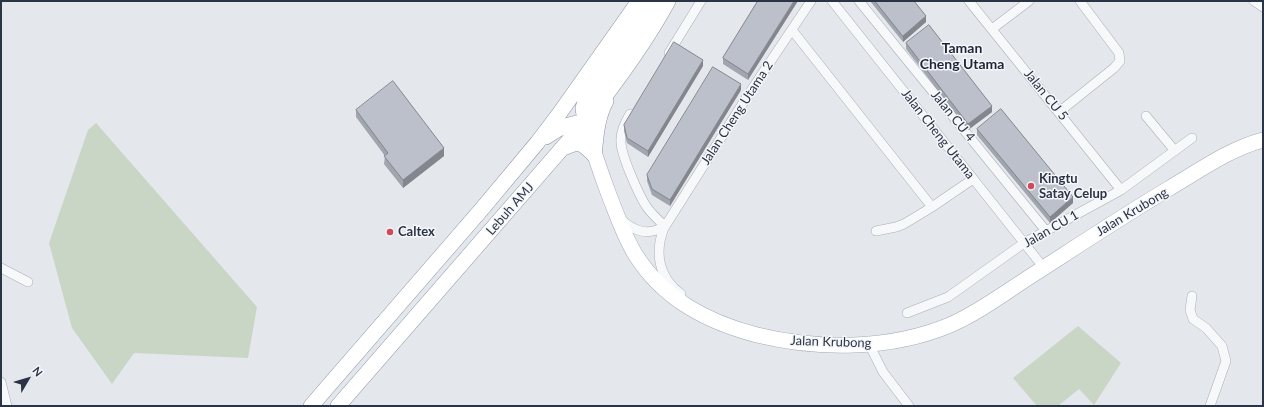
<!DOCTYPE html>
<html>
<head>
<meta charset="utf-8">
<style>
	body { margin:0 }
	#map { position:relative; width:1264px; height:407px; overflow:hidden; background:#e4e7ec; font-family:Lato,sans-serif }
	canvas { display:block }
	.frame { position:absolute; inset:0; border:2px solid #2b3445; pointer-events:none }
	.north { position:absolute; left:8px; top:359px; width:40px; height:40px; -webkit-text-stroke:3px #f4f6f9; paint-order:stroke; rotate:52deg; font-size:11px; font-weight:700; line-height:16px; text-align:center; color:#2b3445 }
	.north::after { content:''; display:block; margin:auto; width:14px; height:18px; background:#2b3445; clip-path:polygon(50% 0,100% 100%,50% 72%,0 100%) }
</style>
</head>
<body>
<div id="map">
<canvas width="1264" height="407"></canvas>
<div class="frame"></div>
<div class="north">N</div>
</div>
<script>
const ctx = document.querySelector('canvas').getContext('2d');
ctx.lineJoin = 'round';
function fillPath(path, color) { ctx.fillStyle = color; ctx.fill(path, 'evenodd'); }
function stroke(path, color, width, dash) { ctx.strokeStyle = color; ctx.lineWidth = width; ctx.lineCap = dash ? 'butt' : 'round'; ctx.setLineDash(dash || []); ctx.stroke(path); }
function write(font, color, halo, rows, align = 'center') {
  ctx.font = font + ' Lato,sans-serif'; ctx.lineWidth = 3; ctx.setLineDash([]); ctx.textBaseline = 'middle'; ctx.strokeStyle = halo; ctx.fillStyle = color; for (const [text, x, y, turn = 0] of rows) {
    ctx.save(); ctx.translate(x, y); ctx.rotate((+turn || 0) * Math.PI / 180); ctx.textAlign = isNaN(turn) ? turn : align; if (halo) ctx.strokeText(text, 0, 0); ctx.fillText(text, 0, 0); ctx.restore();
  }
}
const green = new Path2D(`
	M 96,123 L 257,307 L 248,358 L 134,353 L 112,384 L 72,328 L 49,243 L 88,130 Z
	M 1078,326 L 1121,363 L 1094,405 L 1079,389 L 1058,406 L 1037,406 L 1013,378 Z`);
const minor = new Path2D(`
	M 832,1 L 1044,268
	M 859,1 L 1046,231
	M 969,1 L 1121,190
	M 1254,1 L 1263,7
	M 992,29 L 1029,1
	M 792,30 L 932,207
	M 669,53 L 701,1
	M 1059,112 L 1114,68 L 1120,61 L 1119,53 L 1080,1
	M 630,114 C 625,123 620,132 621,143 C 622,157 638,193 646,206 C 651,213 658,220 665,226
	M 1146,116 L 1175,151
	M 619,218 C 634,231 647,237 665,226
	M 876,231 L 896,227 L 904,224 L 932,207 L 973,179
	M 1,268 L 28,282
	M 681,294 C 659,278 654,253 664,228 L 750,92 L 811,1
	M 1192,296 L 1190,310 L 1193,319 L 1206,328 L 1222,346 L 1226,361 L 1210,406
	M 907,313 L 948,297 L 1024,243 L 1121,190 L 1192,138
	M 869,344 L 883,372 L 909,406
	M 1,382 L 7,406`);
const primary = new Path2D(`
	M 585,122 C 592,147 600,171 609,195 C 617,215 624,236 635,254 C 663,299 707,322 757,335 C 819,350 890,350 950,325 C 980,312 1007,291 1034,274 C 1079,245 1123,216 1168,189 C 1199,171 1229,149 1263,140`);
const trunk = new Path2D(`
	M 585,122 L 583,108 L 587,96 L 619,54 L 652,1
	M 546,137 C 560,127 568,124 585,122
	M 561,149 C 579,141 581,141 594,155
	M 594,155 C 596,137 597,117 606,101
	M 311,406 L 481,210 L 537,143 L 559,114 L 639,1
	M 338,406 L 585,122 C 615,84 645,44 668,1`);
const wall = new Path2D(`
	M 758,1 L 748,80 L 723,64 L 723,58 Z
	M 870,1 L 914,1 L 926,22 L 903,42 Z
	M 906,43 L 992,112 L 968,130 L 906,49 Z
	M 703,66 L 648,157 L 627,143 L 624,131 L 624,125 Z
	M 741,90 L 670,206 L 652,195 L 647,181 L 647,175 Z
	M 356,110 L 444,156 L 403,188 L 384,164 L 385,156 L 356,117 Z
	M 977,129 L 1073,203 L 1050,223 L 977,135 Z`);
const shadedWall = new Path2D(`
	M 794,1 L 798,1 L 748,80 L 748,74 Z
	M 926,16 L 926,22 L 903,42 L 903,36 Z
	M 703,60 L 703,66 L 648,157 L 648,151 Z
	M 741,84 L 741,90 L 670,206 L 670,200 Z
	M 992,106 L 992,112 L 968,130 L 968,124 Z
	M 444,148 L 444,156 L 403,188 L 403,180 Z
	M 1073,197 L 1073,203 L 1050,223 L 1050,217 Z`);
const building = new Path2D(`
	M 758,1 L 794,1 L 748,74 L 723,58 Z
	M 875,1 L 914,1 L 926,16 L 903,36 Z
	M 929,25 L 992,106 L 968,124 L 906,43 Z
	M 674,42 L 703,60 L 648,151 L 627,138 L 624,125 Z
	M 713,67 L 741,84 L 670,200 L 652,189 L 647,175 Z
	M 393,81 L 444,148 L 403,180 L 384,156 L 388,153 L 356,110 Z
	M 1001,109 L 1073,197 L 1050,217 L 977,129 Z`);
const markers = [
	[1031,186,4,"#d1495b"],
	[390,232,4,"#d1495b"]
];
const streetNames = [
	["Jalan CU 5",1046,95,51],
	["Jalan Cheng Utama 2",737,113,-57],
	["Jalan CU 4",953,116,51],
	["Jalan Cheng Utama",938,134,52],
	["Lebuh AMJ",510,209,-49],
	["Jalan Krubong",1132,212,-31],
	["Jalan CU 1",1051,229,-30],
	["Jalan Krubong",831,342,2]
];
const poiNames = [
	["Kingtu",1039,179],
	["Satay Celup",1039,194],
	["Caltex",398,232]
];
const neighbourhoodNames = [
	["Taman",962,48],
	["Cheng Utama",962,64]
];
fillPath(green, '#c9d6c5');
stroke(minor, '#a9aeb7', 10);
stroke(primary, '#a3abb8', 16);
stroke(trunk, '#8b94a3', 16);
stroke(minor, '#f7f8fa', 9);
stroke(primary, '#fff', 15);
stroke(trunk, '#fff', 15);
fillPath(wall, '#a1a5ae');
fillPath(shadedWall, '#83868d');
fillPath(building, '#bbc0ca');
stroke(building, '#83868d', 1);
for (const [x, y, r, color] of markers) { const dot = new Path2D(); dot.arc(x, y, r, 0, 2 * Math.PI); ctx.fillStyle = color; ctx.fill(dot); stroke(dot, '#f4f6f9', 1.5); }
write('13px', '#2b3445', '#f4f6f9', streetNames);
write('bold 13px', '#2b3445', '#f4f6f9', poiNames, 'left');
write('bold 14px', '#1d2536', '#f4f6f9', neighbourhoodNames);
</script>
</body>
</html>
